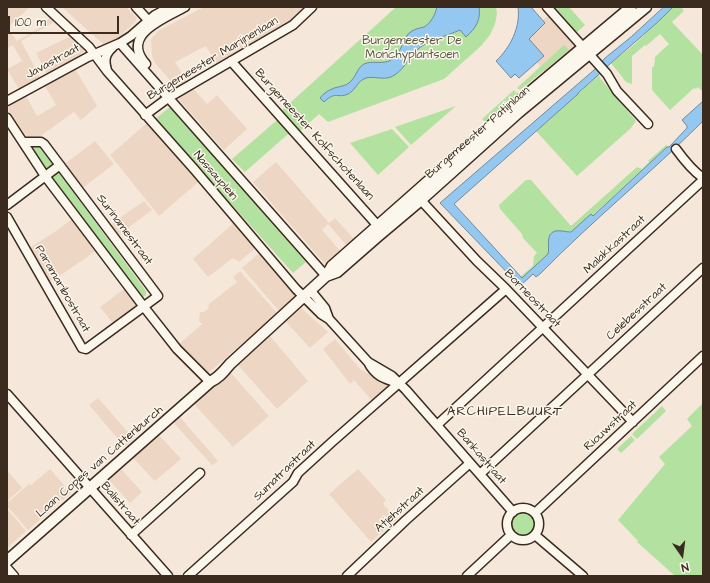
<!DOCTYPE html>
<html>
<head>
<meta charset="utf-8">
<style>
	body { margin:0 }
	#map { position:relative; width:710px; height:583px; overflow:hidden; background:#f5e8da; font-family:"Architects Daughter",sans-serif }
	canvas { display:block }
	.frame { position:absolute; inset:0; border:8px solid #3b2a1e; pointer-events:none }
	.north { position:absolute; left:662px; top:535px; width:40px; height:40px; -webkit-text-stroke:3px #fbf7ec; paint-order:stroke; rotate:166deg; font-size:11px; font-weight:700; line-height:16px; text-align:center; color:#3b2a1e }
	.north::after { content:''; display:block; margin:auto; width:14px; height:18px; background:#3b2a1e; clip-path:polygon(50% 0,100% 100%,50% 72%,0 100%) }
	.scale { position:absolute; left:8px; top:16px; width:111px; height:18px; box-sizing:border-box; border:2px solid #3b2a1e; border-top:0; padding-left:5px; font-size:12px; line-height:14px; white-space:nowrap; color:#3b2a1e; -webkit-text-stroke:3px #fbf7ec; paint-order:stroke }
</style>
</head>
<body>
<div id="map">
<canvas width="710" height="583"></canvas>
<div class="frame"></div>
<div class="north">N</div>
<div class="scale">100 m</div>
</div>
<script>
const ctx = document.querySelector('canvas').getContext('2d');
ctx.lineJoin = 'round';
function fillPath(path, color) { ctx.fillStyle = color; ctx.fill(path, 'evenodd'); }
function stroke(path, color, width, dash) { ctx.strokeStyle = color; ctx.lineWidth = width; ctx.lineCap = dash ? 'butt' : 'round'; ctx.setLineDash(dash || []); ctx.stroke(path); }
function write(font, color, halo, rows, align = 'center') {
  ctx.font = font + ' "Architects Daughter",sans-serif'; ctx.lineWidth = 3; ctx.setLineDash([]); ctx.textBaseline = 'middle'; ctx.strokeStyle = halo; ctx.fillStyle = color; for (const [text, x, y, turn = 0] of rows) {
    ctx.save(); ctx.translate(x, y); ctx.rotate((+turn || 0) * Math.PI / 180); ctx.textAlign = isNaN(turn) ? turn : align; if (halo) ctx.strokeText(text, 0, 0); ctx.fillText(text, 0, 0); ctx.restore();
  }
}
const built = new Path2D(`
	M 7,7 L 30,7 L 7,28 L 17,41 L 41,27 L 49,18 L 51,17 L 56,21 L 21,41 L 41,79 L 20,91 L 7,69 L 22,61 L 13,45 L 7,48 Z
	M 62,7 L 126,7 L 137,18 L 135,22 L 117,39 L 104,45 Z
	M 204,7 L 311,7 L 292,25 L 219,68 L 206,46 L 175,62 L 189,85 L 190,85 L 207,104 L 217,95 L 247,129 L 224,150 L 180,101 L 170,80 L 154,62 L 152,55 L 151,39 L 158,31 Z
	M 551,13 L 577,47 L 546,73 L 519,42 Z
	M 71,36 L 86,49 L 73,61 L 74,67 L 97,106 L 81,120 L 74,112 L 39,137 L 30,139 L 25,134 L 8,110 L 9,106 L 26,96 L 37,116 L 56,105 L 45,86 L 48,76 L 36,53 Z
	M 148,122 L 202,179 L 159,216 L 110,155 Z
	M 95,141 L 114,164 L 80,190 L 62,166 Z
	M 276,162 L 329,223 L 335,218 L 355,240 L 348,247 L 328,224 L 322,230 L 341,252 L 326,265 L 253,182 Z
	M 144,201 L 152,210 L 115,238 L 107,227 Z
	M 76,216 L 100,248 L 64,273 L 45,284 L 26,250 L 56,231 Z
	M 237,220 L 259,245 L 239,262 L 236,259 L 235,260 L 233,258 L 208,277 L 193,259 Z
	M 263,250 L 300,293 L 279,311 L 242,268 Z
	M 240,271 L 277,313 L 205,376 L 177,346 L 202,324 L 199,321 L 200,312 L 204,312 L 208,309 L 209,304 L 237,282 L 233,277 Z
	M 128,286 L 144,307 L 116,327 L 100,307 Z
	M 301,308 L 328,332 L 310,348 L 286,322 Z
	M 270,336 L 308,381 L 277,409 L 238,365 Z
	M 335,339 L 360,369 L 393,389 L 375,404 L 354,380 L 350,384 L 323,349 Z
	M 230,372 L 269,416 L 233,447 L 194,404 Z
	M 98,398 L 134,439 L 125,447 L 89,405 Z
	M 180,417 L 218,461 L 216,463 L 212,465 L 173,422 Z
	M 159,435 L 181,459 L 155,481 L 133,458 Z
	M 50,469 L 71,493 L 28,530 L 7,506 L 7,503 L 29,484 L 31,485 Z
	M 121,469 L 142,492 L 130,503 L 109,480 Z
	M 358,469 L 386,500 L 383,504 L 397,519 L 371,542 L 329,494 Z
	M 7,470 L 22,488 L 7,501 Z
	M 7,509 L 26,531 L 7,548 Z`);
const green = new Path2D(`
	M 396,7 L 496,7 L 497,14 L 495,24 L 490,35 L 481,46 L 444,79 L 328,122 L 319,114 L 298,133 L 287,135 L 245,172 L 232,159 L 276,121 L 280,112 Z
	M 551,7 L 569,7 L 585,25 L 576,33 Z
	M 673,7 L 684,7 L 682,9 L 684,11 L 672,22 L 703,55 L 703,92 L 698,87 L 696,89 L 694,88 L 670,110 L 652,90 L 652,67 L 654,67 L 655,57 L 669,44 L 660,34 L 646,46 L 645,45 L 632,56 L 632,84 L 626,82 L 611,63 L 636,43 Z
	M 564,45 L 569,50 L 520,90 L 517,88 Z
	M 599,75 L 600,78 L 636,121 L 631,128 L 577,176 L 536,131 Z
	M 514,90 L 517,93 L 485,122 L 482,119 Z
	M 456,106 L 411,145 L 395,127 Z
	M 170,107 L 306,262 L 293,273 L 155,119 Z
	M 392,129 L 409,147 L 378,175 L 350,143 Z
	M 666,145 L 669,147 L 667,147 L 592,216 L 591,215 L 573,231 L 551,233 L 549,239 L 548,254 L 522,279 L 520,277 L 533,266 L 534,256 L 537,253 L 523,238 L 522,234 L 500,209 L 499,205 L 526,180 L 531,180 L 571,226 L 637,167 L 642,169 L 649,162 L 648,161 Z
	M 39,146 L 146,291 L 146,295 L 143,297 L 139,295 L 33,153 L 33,148 Z
	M 703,403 L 703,576 L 675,576 L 637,542 L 638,541 L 618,520 L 665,464 L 659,457 L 692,426 L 687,419 Z
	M 662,406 L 666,411 L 637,439 L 632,434 Z
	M 631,436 L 635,440 L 621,453 L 617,449 Z
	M 518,512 C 528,510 538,518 535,528 C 527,550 495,525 518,512 Z`);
const water = new Path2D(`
	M 437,7 L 479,7 C 481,20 476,28 466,37 L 460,30 C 447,36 428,40 418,49 C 408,58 404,71 391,77 C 383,80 374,76 366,78 C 357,81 356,90 348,94 C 337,99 337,90 324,102 L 320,98 C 323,94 327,91 332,89 C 338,86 346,87 351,81 C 357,75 357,68 364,64 C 372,60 383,65 391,60 C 404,51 402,36 412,31 C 415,29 420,28 424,27 C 431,23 435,15 437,7 Z
	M 518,7 L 531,7 L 545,23 L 529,39 L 544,56 L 519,78 L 515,74 L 511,78 L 496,61 C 510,48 521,27 518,7 Z
	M 664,7 L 673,7 C 654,27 632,44 611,63 C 600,73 590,83 579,92 L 578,94 L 454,204 L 522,278 L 548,254 C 550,247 545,234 555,231 C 560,230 566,232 571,232 L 591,214 L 593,216 L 667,147 L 669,147 L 687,128 L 687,126 L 682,120 L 703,101 L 703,121 C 650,174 593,220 541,273 L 536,277 L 533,274 L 520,286 L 440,203 L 594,70 L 605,58 L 631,37 Z`);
const minor = new Path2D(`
	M 46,7 L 89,47 L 107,71 L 194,169 L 296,289 L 321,314 L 329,319 L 368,362 C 375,376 384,379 399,383
	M 136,7 L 148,20
	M 547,7 L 607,74 L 617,91 L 648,124
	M 120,43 L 326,276
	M 231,61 L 378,226
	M 146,64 C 120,35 163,19 185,7
	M 107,70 C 104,60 105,54 113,47
	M 7,101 L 88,57 L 120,43 L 131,36 L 155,15 L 170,7
	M 145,115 L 168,98 L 293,25 L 312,7
	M 7,118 L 45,176 L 144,307 L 177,349 L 210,382
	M 676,149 C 684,160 693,171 703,178
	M 418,197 L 477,261 L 506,289 L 633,422
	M 7,205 L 60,165
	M 7,217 L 82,348 L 86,349 L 158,296 L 44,144 L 41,142 L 23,142
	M 311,291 L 325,308 L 329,319
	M 368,362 L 392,376 L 406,390 L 513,512
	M 7,394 L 168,576
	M 437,425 L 703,180
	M 480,474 L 703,268
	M507 524a16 16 0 1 1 32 0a16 16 0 1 1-32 0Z
	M 535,513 L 703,356
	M 131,535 L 200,473
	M 535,535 L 583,576
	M 7,568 L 14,576
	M 188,576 L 293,482 L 298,473 L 332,442 L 506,289
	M 347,576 L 406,520 L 470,463
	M 467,576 L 511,535`);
const major = new Path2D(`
	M 326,276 L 337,272 L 377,237 L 421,200 L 518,113 L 646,7
	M 7,561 L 210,382 C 219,378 224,371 230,364 L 326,276 L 332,266 L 512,107 L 631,7`);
const parkNames = [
	["Burgemeester De",412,41],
	["Monchyplantsoen",412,55]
];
const streetNames = [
	["Burgemeester Marijnenlaan",213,59,-31],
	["Javastraat",53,62,-29],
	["Burgemeester Patijnlaan",478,133,-41],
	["Burgemeester Kolfschotenlaan",314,135,48],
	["Nassauplein",215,176,49],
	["Surinamestraat",124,230,53],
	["Malakkastraat",615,245,-43],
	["Paramaribostraat",62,289,60],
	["Borneostraat",532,299,46],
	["Celebesstraat",637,312,-43],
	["Riouwstraat",611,426,-43],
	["Bankastraat",481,457,49],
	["Laan Copes van Cattenburch",100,462,-41],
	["Sumatrastraat",285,471,-44],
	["Balistraat",120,504,49],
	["Atjehstraat",400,510,-42]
];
const neighbourhoodNames = [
	["ARCHIPELBUURT",505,412]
];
fillPath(built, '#eed6c4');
fillPath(green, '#b3e19f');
fillPath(water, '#94c8f1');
stroke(water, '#70899d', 1);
stroke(minor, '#3b2a1e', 11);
stroke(major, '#3b2a1e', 13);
stroke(minor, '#fbf7ec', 8);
stroke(major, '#fbf7ec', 10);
write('12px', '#59583e', '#fbf7ec', parkNames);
write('12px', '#3b2a1e', '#fbf7ec', streetNames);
ctx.letterSpacing = '1px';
write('13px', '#3b2a1e', '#fbf7ec', neighbourhoodNames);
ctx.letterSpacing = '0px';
</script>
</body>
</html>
